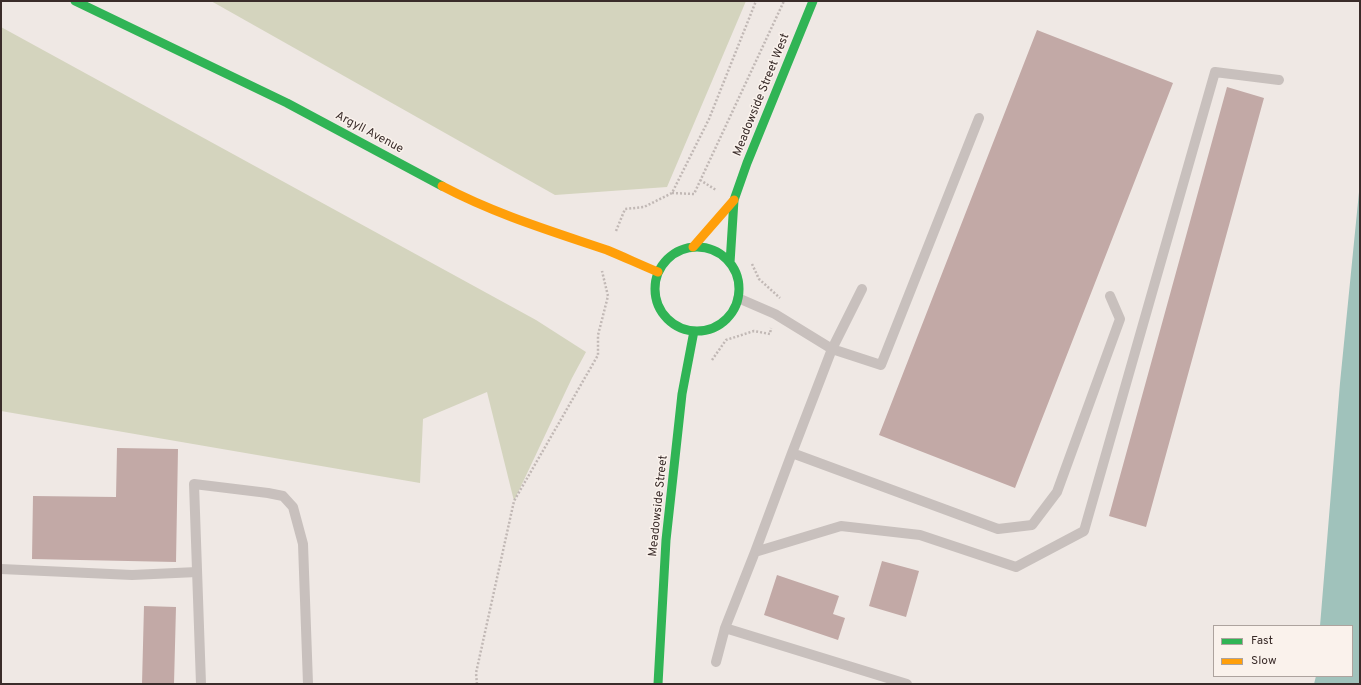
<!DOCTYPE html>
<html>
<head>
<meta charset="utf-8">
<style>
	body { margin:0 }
	#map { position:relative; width:1361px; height:685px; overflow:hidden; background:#efe8e4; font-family:Overpass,sans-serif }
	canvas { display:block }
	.frame { position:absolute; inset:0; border:2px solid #3a2c2a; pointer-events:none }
	.legend { position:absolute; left:1213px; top:625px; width:140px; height:52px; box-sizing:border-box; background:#faf2ec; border:1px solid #ada39e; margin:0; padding:5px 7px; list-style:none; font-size:12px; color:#3a2c2a }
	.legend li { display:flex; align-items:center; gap:8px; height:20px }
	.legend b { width:20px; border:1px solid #ada39e }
</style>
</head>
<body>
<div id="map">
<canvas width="1361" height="685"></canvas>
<div class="frame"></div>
<ul class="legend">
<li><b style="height:5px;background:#30b455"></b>Fast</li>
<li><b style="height:5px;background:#ff9f0a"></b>Slow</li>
</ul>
</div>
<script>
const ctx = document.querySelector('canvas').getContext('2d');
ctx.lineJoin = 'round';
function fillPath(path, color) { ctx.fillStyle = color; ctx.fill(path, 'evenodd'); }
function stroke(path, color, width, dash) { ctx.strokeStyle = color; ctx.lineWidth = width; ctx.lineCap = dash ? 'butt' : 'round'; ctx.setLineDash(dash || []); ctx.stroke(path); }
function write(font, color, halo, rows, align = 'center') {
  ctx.font = font + ' Overpass,sans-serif'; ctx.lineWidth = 3; ctx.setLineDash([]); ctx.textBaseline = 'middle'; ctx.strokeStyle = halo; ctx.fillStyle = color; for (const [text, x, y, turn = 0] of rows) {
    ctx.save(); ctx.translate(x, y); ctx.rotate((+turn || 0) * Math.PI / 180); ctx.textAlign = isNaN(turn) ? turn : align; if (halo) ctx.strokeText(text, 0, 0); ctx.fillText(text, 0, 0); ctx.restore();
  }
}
const green = new Path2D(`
	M 211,1 L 746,1 L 667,187 L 555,195 Z
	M 1,27 L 536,320 L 586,352 L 572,378 L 514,501 L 487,392 L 423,419 L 420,483 L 1,411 Z`);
const water = new Path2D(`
	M 1360,182 L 1360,684 L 1314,684 L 1316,676 L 1352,676 L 1352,626 L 1320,626 L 1340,383 Z`);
const building = new Path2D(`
	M 1037,30 L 1173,83 L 1015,488 L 879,435 Z
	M 1227,87 L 1264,98 L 1146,527 L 1109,516 Z
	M 117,448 L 178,449 L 176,562 L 32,559 L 33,496 L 116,497 Z
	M 882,561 L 919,571 L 906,617 L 869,606 Z
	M 777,575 L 839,596 L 833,614 L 845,618 L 838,640 L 764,615 Z
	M 144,606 L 176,607 L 174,684 L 142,684 Z`);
const path = new Path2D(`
	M 700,180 L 716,190
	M 672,193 L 694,194 L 784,1
	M 616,231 L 625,209 L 644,207 L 672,193 L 709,119 L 756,1
	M 752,264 L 759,279 L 780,298
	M 712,360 L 726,340 L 754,331 L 770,334 L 771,328
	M 477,684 L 476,673 L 514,501 L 598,355 L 598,335 L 608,296 L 602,271`);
const lane = new Path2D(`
	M 738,298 L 775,314 L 832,349 L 881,365 L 979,118
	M 792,453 L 998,529 L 1032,525 L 1057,492 L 1120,319 L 1110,296
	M 755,552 L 841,526 L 920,535 L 1016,567 L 1084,531 L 1215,72 L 1279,80
	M 1,569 L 132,575 L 197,572
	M 725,628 L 907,684
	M 716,662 L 725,628 L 755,552 L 792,453 L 832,349 L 862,289
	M 201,684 L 194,484 L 268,493 L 283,496 L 293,507 L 303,544 L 308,684`);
const fast = new Path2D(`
	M 75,1 L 287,103 L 442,186
	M655 289a42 42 0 1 1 84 0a42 42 0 1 1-84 0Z
	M 730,263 L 734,200 L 747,163 L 813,1
	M 658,684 L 666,540 L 682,394 L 694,331`);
const slow = new Path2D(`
	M 442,186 C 495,214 551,231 607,250 C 624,257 641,265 658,272
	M 693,247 L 734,200`);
const streetNames = [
	["Meadowside Street West",762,95,-68],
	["Argyll Avenue",369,133,28],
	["Meadowside Street",659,506,-84]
];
fillPath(green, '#d4d4be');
fillPath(water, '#a0c2bb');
fillPath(building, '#c2a9a6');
stroke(path, '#c1b8b5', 2.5, [2, 2]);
stroke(lane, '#c8c0bd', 10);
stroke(fast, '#30b455', 9);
stroke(slow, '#ff9f0a', 9);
write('12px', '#3a2c2a', '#faf2ec', streetNames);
</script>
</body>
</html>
